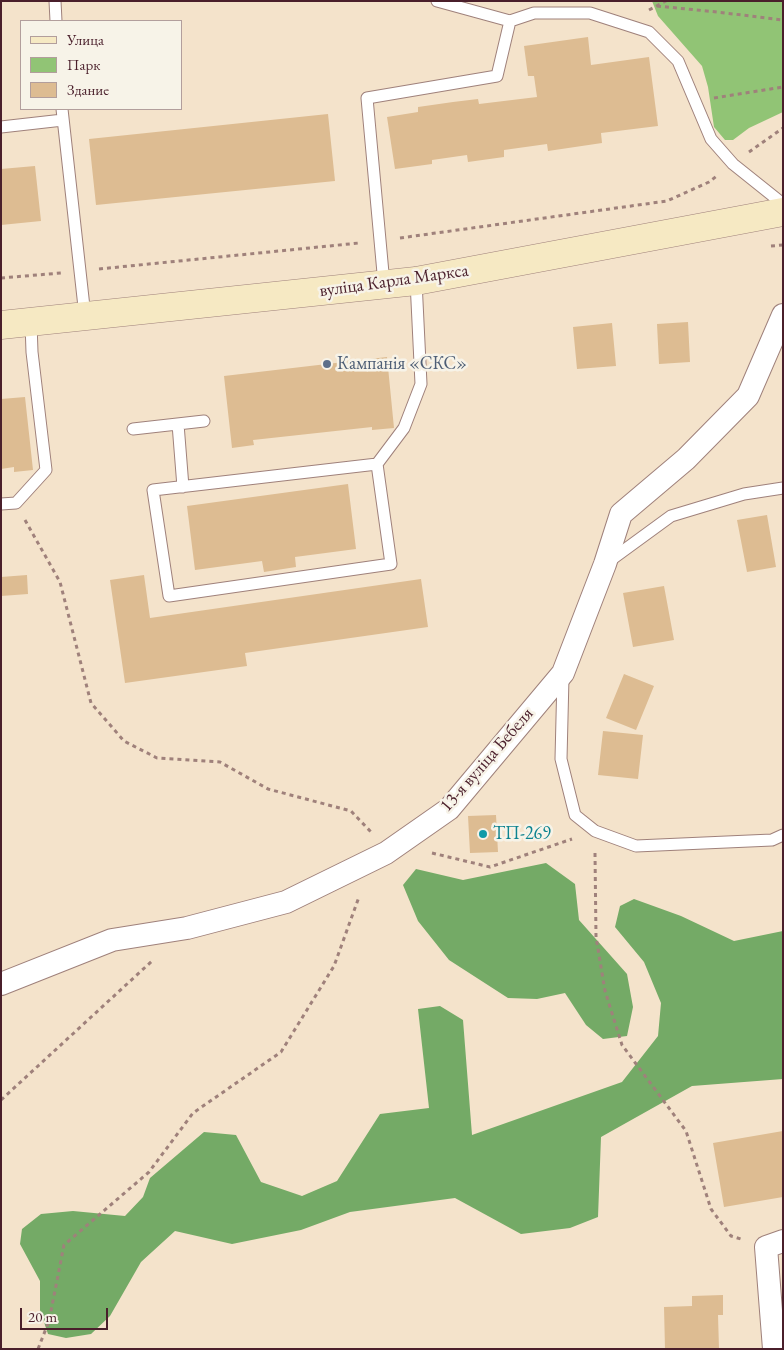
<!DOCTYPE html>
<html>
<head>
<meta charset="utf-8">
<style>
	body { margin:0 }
	#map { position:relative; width:784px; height:1350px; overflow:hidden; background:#f4e3cb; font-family:"EB Garamond",serif }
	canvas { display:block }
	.frame { position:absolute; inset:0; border:2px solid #4a1f2b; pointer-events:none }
	.legend { position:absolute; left:20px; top:20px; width:162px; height:90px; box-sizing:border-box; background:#f7f3e8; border:1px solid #b29e9c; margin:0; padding:6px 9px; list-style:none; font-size:15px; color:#4a1f2b }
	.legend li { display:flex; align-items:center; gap:10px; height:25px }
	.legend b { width:25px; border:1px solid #b29e9c }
	.scale { position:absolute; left:20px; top:1308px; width:88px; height:22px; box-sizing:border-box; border:2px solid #4a1f2b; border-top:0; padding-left:6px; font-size:15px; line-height:18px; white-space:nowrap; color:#4a1f2b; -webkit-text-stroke:4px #f7f3e8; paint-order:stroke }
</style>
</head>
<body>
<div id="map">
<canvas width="784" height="1350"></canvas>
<div class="frame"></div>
<ul class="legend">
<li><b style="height:6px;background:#f6e9c3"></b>Улица</li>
<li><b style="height:14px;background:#91c475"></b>Парк</li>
<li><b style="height:14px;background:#ddbc92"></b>Здание</li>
</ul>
<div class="scale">20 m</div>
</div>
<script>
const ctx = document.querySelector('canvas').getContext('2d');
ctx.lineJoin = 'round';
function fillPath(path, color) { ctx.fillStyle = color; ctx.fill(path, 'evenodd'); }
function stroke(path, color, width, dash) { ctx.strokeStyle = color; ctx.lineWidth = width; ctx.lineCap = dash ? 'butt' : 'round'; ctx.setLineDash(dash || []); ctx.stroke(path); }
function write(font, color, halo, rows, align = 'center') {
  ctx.font = font + ' "EB Garamond",serif'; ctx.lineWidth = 5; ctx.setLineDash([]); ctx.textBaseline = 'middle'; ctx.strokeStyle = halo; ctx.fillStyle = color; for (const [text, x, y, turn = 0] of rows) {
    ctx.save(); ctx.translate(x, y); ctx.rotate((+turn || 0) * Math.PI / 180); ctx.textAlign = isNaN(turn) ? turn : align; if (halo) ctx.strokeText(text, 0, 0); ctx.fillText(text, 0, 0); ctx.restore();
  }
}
const green = new Path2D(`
	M 652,1 L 783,1 L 783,112 L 749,128 L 733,140 L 725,140 L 714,127 L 708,87 L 702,66 L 658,16 Z`);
const forest = new Path2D(`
	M 546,863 L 575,884 L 579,920 L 627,974 L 633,1007 L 627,1036 L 603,1039 L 586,1025 L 565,993 L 537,999 L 508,998 L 449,960 L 418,921 L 403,885 L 416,869 L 463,880 Z
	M 634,899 L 681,916 L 734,941 L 783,931 L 783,1079 L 692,1086 L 601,1137 L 598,1217 L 570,1228 L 521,1234 L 455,1198 L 350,1212 L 301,1230 L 232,1244 L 175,1231 L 141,1262 L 110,1316 L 91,1334 L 66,1338 L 48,1334 L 40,1310 L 40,1281 L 20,1244 L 22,1229 L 41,1214 L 73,1211 L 125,1216 L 143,1197 L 150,1178 L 204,1132 L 236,1135 L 261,1182 L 302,1196 L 337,1181 L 380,1114 L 429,1108 L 418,1009 L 440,1006 L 463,1020 L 472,1135 L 622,1082 L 658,1036 L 661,1003 L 644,962 L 615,927 L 620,906 Z`);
const building = new Path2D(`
	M 588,37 L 591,65 L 649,57 L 658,126 L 601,133 L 602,143 L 548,151 L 547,144 L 504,150 L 504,157 L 468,162 L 467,155 L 432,160 L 432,164 L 395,169 L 387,117 L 418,112 L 418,107 L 453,102 L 478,99 L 479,104 L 537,97 L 534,76 L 528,76 L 524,46 Z
	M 328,114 L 335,181 L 96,205 L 89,139 Z
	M 35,166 L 41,221 L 1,225 L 1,169 Z
	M 688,322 L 690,362 L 659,364 L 657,324 Z
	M 612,323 L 616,366 L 577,369 L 573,327 Z
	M 387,357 L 394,428 L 372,430 L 372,427 L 253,440 L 254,445 L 232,448 L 224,376 Z
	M 25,397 L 33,470 L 14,472 L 14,467 L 1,469 L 1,399 Z
	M 348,484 L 356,549 L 295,557 L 296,567 L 264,572 L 262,561 L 195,570 L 187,506 Z
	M 767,515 L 776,567 L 747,572 L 737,520 Z
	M 27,575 L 28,594 L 1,596 L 1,577 Z
	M 144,575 L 150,618 L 421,579 L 428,627 L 245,653 L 247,666 L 125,683 L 110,580 Z
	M 664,586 L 674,640 L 633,647 L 623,593 Z
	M 624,674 L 654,686 L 636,730 L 606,718 Z
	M 603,731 L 643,735 L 638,779 L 598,775 Z
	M 496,815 L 498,852 L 470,853 L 468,816 Z
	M 783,1131 L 783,1197 L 724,1207 L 713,1143 Z
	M 723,1295 L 723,1315 L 718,1315 L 719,1349 L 665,1349 L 664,1307 L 692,1306 L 692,1296 Z`);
const path = new Path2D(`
	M 657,6 L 717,12 L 783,20
	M 649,10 L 666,1
	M 714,98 L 783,87
	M 749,152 L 783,128
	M 400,238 L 667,201 L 709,182 L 718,175
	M 771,246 L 783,245
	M 99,269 L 359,243
	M 1,278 L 61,273
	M 25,520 L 60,582 L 91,703 L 124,741 L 157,758 L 220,762 L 268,789 L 351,811 L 371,832
	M 432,853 L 490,867 L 572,839
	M 595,853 L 596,937 L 605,991 L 622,1045 L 686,1131 L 711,1209 L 731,1236 L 741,1239
	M 1,1100 L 152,961
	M 38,1349 L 49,1321 L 64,1245 L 149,1172 L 193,1113 L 281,1052 L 334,966 L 359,897`);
const service = new Path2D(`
	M 55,1 L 56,21
	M 437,1 L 510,21
	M 62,109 L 85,316
	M 1,127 L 63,120
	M 384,284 L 367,98 L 497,76 L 510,21 L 534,13 L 590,13 L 649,32 L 678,61 L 711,139 L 733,164 L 783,204
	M 178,424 L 183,487
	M 133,429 L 204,421
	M 377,464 L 153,490 L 169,596 L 391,564 L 377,464 L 404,428 L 421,384 L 416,281
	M 1,504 L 16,503 L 46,470 L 32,352 L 31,323
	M 608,562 L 671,516 L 744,494 L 783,488
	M 563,677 L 561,759 L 575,815 L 595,831 L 636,846 L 772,840 L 783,835`);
const minor = new Path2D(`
	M 1,984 L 112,940 L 187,928 L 286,902 L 386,853 L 449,809 L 563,673 L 605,564 L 621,514 L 686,459 L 748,396 L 783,315
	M 774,1349 L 766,1247 L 783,1241`);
const secondary = new Path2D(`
	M 1,325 L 416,281 L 783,212`);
const markers = [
	[327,364,5,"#5c6f8a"],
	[483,834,5,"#0f9aa8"]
];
const streetNames = [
	["вуліца Карла Маркса",394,281,-8],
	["13-я вуліца Бебеля",487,760,-49]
];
const serviceNames = [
	["Кампанія «СКС»",337,364]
];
const cultureNames = [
	["ТП-269",493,834]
];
fillPath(green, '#91c475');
fillPath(forest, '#74aa66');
fillPath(building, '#ddbc92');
stroke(service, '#9f817b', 13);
stroke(minor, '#9f817b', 24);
stroke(secondary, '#9f817b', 29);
stroke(path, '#9f817b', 3, [4, 4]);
stroke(service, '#fff', 11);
stroke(minor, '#fff', 22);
stroke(secondary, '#f6e9c3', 28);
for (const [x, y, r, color] of markers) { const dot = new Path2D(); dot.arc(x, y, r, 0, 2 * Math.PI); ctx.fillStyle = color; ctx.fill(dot); stroke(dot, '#f7f3e8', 2); }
write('18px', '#4a1f2b', '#f7f3e8', streetNames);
write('18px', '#4e5e75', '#f7f3e8', serviceNames, 'left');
write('18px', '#0d838f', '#f7f3e8', cultureNames, 'left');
</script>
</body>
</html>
